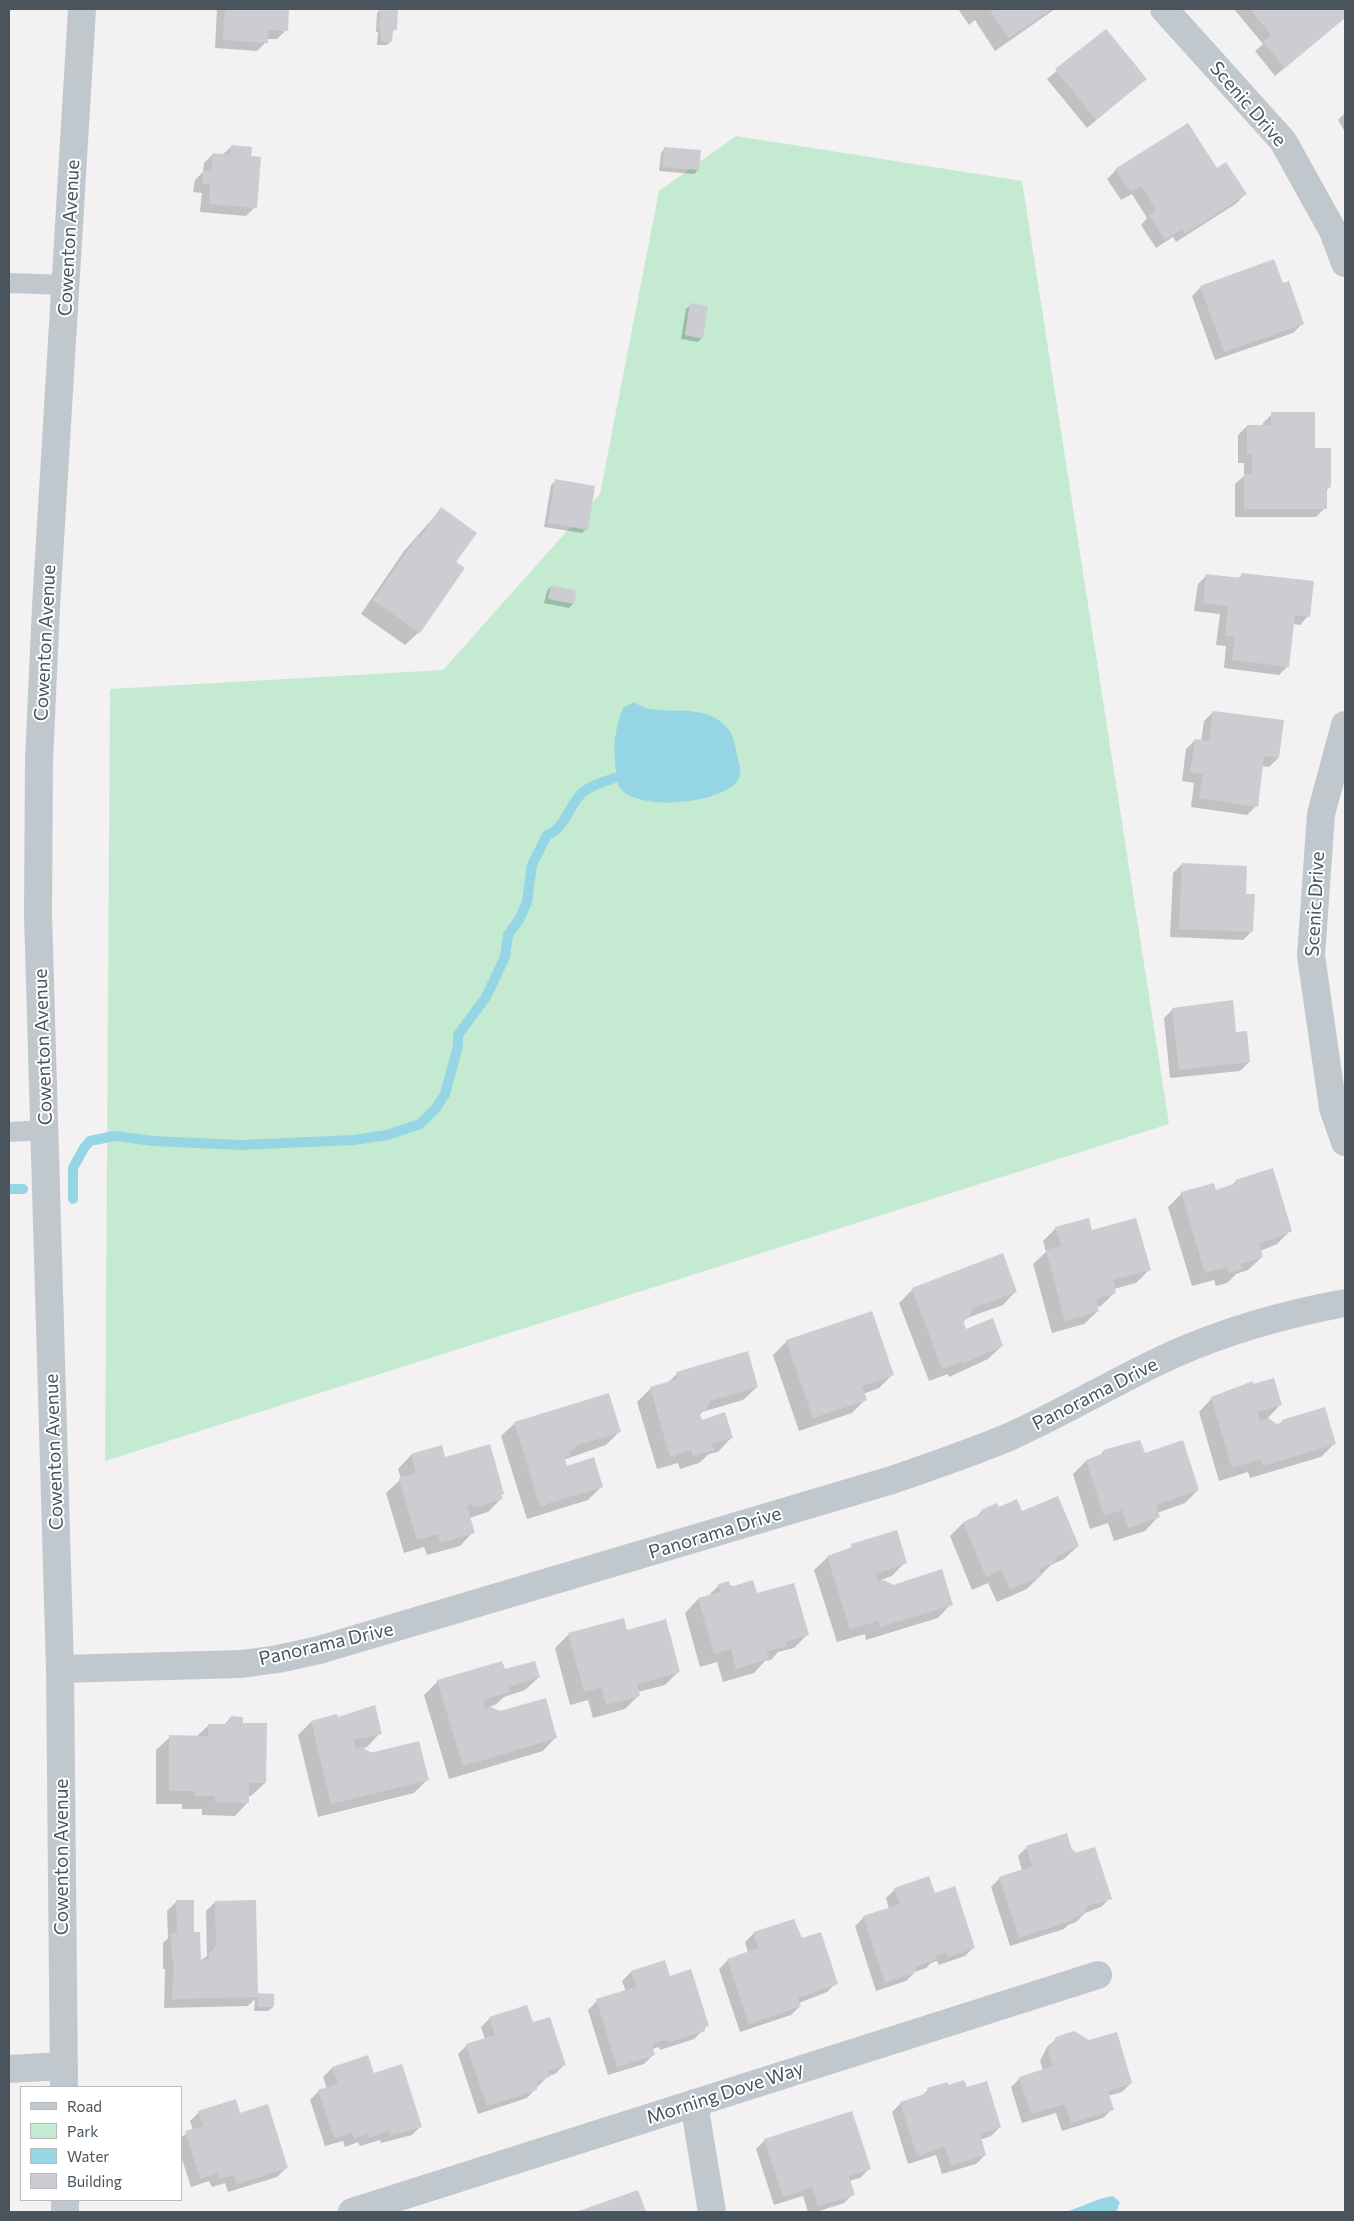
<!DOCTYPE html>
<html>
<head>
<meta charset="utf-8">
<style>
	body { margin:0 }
	#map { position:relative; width:1354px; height:2221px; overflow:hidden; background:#f3f1f1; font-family:Commissioner,sans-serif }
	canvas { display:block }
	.frame { position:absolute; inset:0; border:10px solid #4a545c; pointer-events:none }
	.legend { position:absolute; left:20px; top:2086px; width:162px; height:115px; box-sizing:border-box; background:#fff; border:1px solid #b7bbbe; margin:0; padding:6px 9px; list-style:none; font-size:15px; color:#4a545c }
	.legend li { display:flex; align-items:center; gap:10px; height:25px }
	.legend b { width:25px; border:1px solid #b7bbbe }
</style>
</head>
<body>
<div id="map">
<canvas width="1354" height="2221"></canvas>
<div class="frame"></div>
<ul class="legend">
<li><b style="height:6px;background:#c0c8ce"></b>Road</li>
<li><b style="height:14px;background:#c4ebd2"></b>Park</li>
<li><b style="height:14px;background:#96d6e4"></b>Water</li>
<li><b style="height:14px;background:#cbcdd2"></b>Building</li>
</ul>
</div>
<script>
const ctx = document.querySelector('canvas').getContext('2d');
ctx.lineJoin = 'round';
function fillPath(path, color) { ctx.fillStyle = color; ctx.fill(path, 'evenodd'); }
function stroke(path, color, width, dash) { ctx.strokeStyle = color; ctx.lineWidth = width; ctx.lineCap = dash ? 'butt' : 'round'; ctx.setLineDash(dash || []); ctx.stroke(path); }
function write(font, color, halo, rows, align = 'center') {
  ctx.font = font + ' Commissioner,sans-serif'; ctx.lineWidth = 4; ctx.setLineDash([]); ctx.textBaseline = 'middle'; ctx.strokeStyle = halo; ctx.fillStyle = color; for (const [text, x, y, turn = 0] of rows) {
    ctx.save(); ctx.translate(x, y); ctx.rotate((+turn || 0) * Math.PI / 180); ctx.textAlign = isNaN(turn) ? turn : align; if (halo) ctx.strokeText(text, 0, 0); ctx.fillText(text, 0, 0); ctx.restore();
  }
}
const green = new Path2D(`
	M 736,136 L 1022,181 L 1169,1124 L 105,1461 L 110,689 L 443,670 L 600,494 L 659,191 Z`);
const water = new Path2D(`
	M 634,702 C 660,721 703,697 729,730 C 734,736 735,747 737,755 C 739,764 743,772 738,780 C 723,804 633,813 619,786 C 617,782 617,776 616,771 C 613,746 614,732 623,708 Z
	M 1113,2196 L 1120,2202 L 1116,2212 L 1066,2212 L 1100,2199 Z`);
const shadow = new Path2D(`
	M 217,9 L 288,9 L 286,30 L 277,39 L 267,39 L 266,42 L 257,51 L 215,48 Z
	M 381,9 L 397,10 L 395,29 L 392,33 L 391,41 L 387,45 L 377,45 L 378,32 L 376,32 L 377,13 Z
	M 958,9 L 1055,9 L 995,51 L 975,20 L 969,25 Z
	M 1234,9 L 1345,9 L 1345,17 L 1275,76 L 1255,51 L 1263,44 Z
	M 1106,30 L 1145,79 L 1087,128 L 1047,79 Z
	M 1345,113 L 1345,132 L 1338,120 Z
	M 231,147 L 255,207 L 246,216 L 200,212 L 202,193 L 193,192 L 195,180 L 203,172 L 204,163 L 213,154 L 222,155 Z
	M 665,148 L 698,170 L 694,174 L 659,171 L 661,153 Z
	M 1216,169 L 1245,194 L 1237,203 L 1176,242 L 1173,237 L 1156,248 L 1141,225 L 1147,218 L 1132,194 L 1121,200 L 1107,179 L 1116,170 Z
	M 1201,287 L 1302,324 L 1293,333 L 1215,360 L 1192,296 Z
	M 691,305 L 702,338 L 698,342 L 681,339 L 686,309 Z
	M 1272,414 L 1314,450 L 1330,487 L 1325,491 L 1325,508 L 1316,517 L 1235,517 L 1235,484 L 1244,476 L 1244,463 L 1238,463 L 1238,435 L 1247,426 L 1263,426 L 1263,423 Z
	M 556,481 L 586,529 L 582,533 L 544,527 L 551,485 Z
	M 441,509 L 455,562 L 419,632 L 405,645 L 361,614 L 404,551 Z
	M 1207,575 L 1237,579 L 1242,575 L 1308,616 L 1300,625 L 1293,624 L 1288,666 L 1279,675 L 1224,668 L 1226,646 L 1216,645 L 1220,614 L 1194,611 L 1198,584 Z
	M 551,586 L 576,592 L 573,604 L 569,608 L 544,603 L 547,591 Z
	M 1213,712 L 1278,758 L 1269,767 L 1262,766 L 1256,806 L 1247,815 L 1191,807 L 1194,783 L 1182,781 L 1186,749 L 1195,740 L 1201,741 L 1204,721 Z
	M 1182,864 L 1252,931 L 1243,940 L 1170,937 L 1173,873 Z
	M 1173,1009 L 1235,1033 L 1249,1062 L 1240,1071 L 1170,1078 L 1164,1018 Z
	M 1236,1181 L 1290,1231 L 1277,1244 L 1260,1251 L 1262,1257 L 1248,1270 L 1236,1274 L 1227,1283 L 1216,1286 L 1214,1280 L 1192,1286 L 1168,1207 L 1182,1193 L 1216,1191 L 1230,1187 Z
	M 1056,1228 L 1091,1231 L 1150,1269 L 1136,1283 L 1114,1289 L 1115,1292 L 1101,1306 L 1097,1307 L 1098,1311 L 1084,1324 L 1052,1333 L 1033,1264 L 1046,1252 L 1043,1241 Z
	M 913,1289 L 1016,1291 L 1003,1305 L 967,1318 L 962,1323 L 965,1330 L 1002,1346 L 988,1359 L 949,1377 L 948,1374 L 929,1381 L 899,1303 Z
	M 787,1341 L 892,1375 L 879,1388 L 863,1394 L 865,1400 L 852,1413 L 799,1431 L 773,1355 Z
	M 677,1374 L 757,1387 L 743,1400 L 702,1412 L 699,1416 L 701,1421 L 731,1438 L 718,1452 L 709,1454 L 699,1463 L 680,1469 L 678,1463 L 657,1469 L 637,1402 L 651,1388 L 666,1384 Z
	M 1212,1398 L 1280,1405 L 1267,1419 L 1277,1425 L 1283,1421 L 1335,1443 L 1321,1457 L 1250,1478 L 1248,1472 L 1219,1481 L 1199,1412 Z
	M 515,1423 L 619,1432 L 606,1445 L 563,1460 L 566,1467 L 601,1487 L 588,1500 L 527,1519 L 501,1436 Z
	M 441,1447 L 445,1459 L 503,1493 L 500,1496 L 501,1499 L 488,1512 L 469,1518 L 473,1532 L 460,1546 L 427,1555 L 424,1547 L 404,1553 L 386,1493 L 401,1479 L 398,1469 L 411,1455 Z
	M 1104,1451 L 1144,1454 L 1198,1490 L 1185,1503 L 1157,1513 L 1158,1517 L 1145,1531 L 1114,1541 L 1108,1523 L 1090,1529 L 1073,1474 L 1086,1461 L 1099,1456 Z
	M 998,1508 L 1021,1513 L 1078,1546 L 1064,1559 L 1051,1565 L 1027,1589 L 997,1602 L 988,1583 L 972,1590 L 950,1536 L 963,1523 L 976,1517 L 982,1511 Z
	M 852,1546 L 905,1562 L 892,1576 L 881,1580 L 893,1587 L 951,1604 L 938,1618 L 866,1640 L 865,1634 L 837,1642 L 814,1570 L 828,1557 L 847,1550 Z
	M 719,1585 L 756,1595 L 808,1634 L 794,1648 L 778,1652 L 771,1660 L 765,1661 L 754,1673 L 723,1682 L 717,1662 L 700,1667 L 685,1613 L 698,1599 L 707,1597 Z
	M 623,1619 L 627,1631 L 679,1671 L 665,1685 L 638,1692 L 638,1696 L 625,1709 L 593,1718 L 588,1700 L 570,1705 L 555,1648 L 568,1635 Z
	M 504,1671 L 539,1677 L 525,1690 L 504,1697 L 495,1705 L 489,1707 L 556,1737 L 543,1751 L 449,1779 L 424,1695 L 438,1681 Z
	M 336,1716 L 337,1719 L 380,1733 L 367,1747 L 362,1748 L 427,1780 L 414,1793 L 318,1817 L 298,1735 L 311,1722 Z
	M 231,1717 L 242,1724 L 265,1783 L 251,1796 L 248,1796 L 248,1802 L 235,1816 L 202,1815 L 202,1809 L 182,1809 L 182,1804 L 156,1804 L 156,1750 L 170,1737 L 196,1737 L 209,1725 L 224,1725 Z
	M 1027,1847 L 1071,1851 L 1110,1898 L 1101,1907 L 1085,1913 L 1076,1922 L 1068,1925 L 1064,1929 L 1010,1946 L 991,1887 L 1000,1878 L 1022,1870 L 1018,1856 Z
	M 895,1889 L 934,1895 L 974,1947 L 965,1956 L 939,1965 L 937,1961 L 931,1963 L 926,1968 L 915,1972 L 906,1981 L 876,1991 L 855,1926 L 864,1917 L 889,1909 L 886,1898 Z
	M 176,1902 L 193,1934 L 200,1961 L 207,1956 L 206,1911 L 215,1902 L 257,1996 L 259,1994 L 273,2007 L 268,2011 L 254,2011 L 255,1999 L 248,2006 L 164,2008 L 165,1969 L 163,1969 L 163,1943 L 168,1938 L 167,1911 Z
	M 754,1933 L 801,1940 L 836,1983 L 827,1992 L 799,2003 L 800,2006 L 791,2015 L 740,2032 L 719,1969 L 728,1960 L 748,1953 L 745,1942 Z
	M 664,1962 L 669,1977 L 707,2026 L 694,2039 L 660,2050 L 659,2047 L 652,2049 L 653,2055 L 644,2064 L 608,2075 L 588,2010 L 597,2001 L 626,1992 L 622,1981 L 631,1972 Z
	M 490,2018 L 532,2024 L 564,2065 L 555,2074 L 548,2076 L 527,2098 L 478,2114 L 458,2054 L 467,2045 L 485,2039 L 481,2027 Z
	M 1057,2038 L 1131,2083 L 1122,2092 L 1108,2096 L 1112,2109 L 1103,2118 L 1062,2131 L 1056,2113 L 1022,2123 L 1011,2087 L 1020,2078 L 1043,2071 L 1040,2061 L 1047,2047 Z
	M 367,2056 L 373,2074 L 421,2126 L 412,2135 L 381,2143 L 380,2140 L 360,2146 L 358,2142 L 345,2147 L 343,2141 L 325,2146 L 310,2100 L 319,2091 L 327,2089 L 323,2077 L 332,2068 Z
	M 948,2087 L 966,2089 L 1000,2127 L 991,2136 L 980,2140 L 985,2155 L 976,2164 L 942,2174 L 936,2155 L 908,2164 L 892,2112 L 901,2103 L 920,2097 L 928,2090 Z
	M 199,2112 L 239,2114 L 286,2168 L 277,2177 L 228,2192 L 225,2183 L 212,2187 L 209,2181 L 191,2187 L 181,2156 L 181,2137 L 193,2130 L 190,2121 Z
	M 765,2140 L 869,2169 L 860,2178 L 849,2181 L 853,2194 L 844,2203 L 816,2212 L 808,2212 L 803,2196 L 774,2205 L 756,2149 Z
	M 638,2192 L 644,2212 L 579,2212 Z`);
const stream = new Path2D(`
	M 9,1189 L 23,1189
	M 73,1199 L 73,1168 L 84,1148 L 90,1141 L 114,1136 L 154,1141 L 241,1145 L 354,1140 L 387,1135 L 420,1124 L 436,1108 L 445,1094 L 458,1046 L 458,1035 L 486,997 L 505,957 L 508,935 L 520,918 L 527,902 L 532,865 L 547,835 C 566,828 568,806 582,793 C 590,785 604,782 614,778`);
const building = new Path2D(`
	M 225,9 L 289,9 L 288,31 L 268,30 L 268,43 L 223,40 Z
	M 380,9 L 398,9 L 397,30 L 393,29 L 392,42 L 381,41 L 381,29 L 379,29 Z
	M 989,9 L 1052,9 L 1009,38 Z
	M 1250,9 L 1345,9 L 1345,18 L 1285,68 L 1263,42 L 1271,35 Z
	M 1106,29 L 1147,79 L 1096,120 L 1055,69 Z
	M 1188,123 L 1217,168 L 1226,162 L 1247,194 L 1185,234 L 1182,229 L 1165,240 L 1149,215 L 1156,210 L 1141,186 L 1130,192 L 1115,169 Z
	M 231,145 L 252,147 L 251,156 L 261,157 L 257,208 L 209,204 L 210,184 L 202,184 L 203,170 L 211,171 L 213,153 L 230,155 Z
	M 664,147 L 701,150 L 699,170 L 663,167 Z
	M 1274,259 L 1283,283 L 1289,281 L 1304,324 L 1224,352 L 1200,286 Z
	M 690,303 L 708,306 L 703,339 L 685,335 Z
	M 1271,412 L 1315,412 L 1315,448 L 1331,448 L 1331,487 L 1327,487 L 1327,509 L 1244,509 L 1244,474 L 1252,474 L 1252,454 L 1247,454 L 1247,425 L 1271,425 Z
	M 555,479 L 595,486 L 588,530 L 548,523 Z
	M 441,507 L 477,533 L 456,562 L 465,568 L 420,633 L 373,600 L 418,536 L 420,538 Z
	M 1241,573 L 1314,581 L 1310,617 L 1295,615 L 1289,667 L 1232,660 L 1235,637 L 1225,636 L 1228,606 L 1203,603 L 1206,574 L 1241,578 Z
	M 551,585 L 577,591 L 574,604 L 548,599 Z
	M 1213,711 L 1284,720 L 1279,758 L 1264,756 L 1258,807 L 1199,798 L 1203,774 L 1190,772 L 1195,739 L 1209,741 Z
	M 1182,863 L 1247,866 L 1246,894 L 1255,894 L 1253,932 L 1179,929 Z
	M 1233,1000 L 1236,1032 L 1247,1031 L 1250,1062 L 1179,1070 L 1172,1008 Z
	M 1273,1168 L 1292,1231 L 1259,1244 L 1263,1257 L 1240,1264 L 1242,1270 L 1229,1273 L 1227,1267 L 1205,1273 L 1181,1192 L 1214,1183 L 1216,1190 L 1236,1183 L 1235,1180 Z
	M 1089,1218 L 1092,1230 L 1136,1218 L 1151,1270 L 1113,1280 L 1116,1293 L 1096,1299 L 1099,1311 L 1065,1321 L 1046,1250 L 1061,1246 L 1055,1227 Z
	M 1003,1253 L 1017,1292 L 973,1308 L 969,1318 L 963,1320 L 966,1329 L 993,1318 L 1003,1346 L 962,1364 L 961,1362 L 942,1369 L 912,1288 Z
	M 872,1311 L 894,1375 L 862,1386 L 867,1400 L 813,1418 L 786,1340 Z
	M 748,1351 L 758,1387 L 710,1401 L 706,1410 L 699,1412 L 702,1420 L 725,1412 L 733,1438 L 712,1444 L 714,1450 L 693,1456 L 691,1450 L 670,1457 L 650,1387 L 678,1379 L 676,1372 Z
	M 1274,1378 L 1282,1405 L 1258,1412 L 1260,1421 L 1268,1418 L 1277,1424 L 1283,1422 L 1282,1420 L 1325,1407 L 1336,1444 L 1263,1466 L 1261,1459 L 1232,1468 L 1211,1397 L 1253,1381 L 1253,1384 Z
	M 609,1393 L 621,1432 L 575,1446 L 576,1448 L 569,1450 L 570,1455 L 564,1457 L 567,1466 L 594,1457 L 603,1487 L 540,1506 L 514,1422 Z
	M 1140,1440 L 1145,1453 L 1183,1440 L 1199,1490 L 1156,1505 L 1160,1517 L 1128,1528 L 1122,1510 L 1104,1516 L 1086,1460 L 1104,1453 L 1103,1450 Z
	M 490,1444 L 504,1494 L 501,1495 L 503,1499 L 473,1508 L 472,1504 L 467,1506 L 475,1533 L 440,1543 L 438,1534 L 417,1540 L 399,1478 L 416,1473 L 411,1454 L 442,1445 L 445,1457 Z
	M 1058,1496 L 1079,1546 L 1055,1557 L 1056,1562 L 1039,1569 L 1042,1576 L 1010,1589 L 1002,1570 L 986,1577 L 963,1522 L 983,1513 L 981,1510 L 997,1503 L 999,1507 L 1017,1499 L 1022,1511 Z
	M 897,1530 L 907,1563 L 875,1574 L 878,1582 L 884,1580 L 893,1585 L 942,1569 L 953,1605 L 880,1627 L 878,1621 L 850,1629 L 827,1556 L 852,1547 L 851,1544 Z
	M 753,1580 L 757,1593 L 794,1583 L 809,1635 L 785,1642 L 786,1646 L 766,1652 L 769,1659 L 736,1669 L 731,1649 L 714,1654 L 698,1598 L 721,1592 L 718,1584 L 729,1581 L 730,1585 L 734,1586 Z
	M 624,1618 L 627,1630 L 666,1619 L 680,1672 L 637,1684 L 640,1696 L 606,1705 L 601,1687 L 584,1692 L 568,1633 Z
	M 502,1661 L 505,1669 L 535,1661 L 540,1677 L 509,1687 L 510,1692 L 483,1700 L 485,1708 L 491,1707 L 500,1711 L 546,1698 L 557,1738 L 463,1766 L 437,1680 Z
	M 375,1705 L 382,1734 L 354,1740 L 356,1749 L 363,1747 L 370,1753 L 419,1741 L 429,1780 L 331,1804 L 311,1721 L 337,1714 L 338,1717 Z
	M 231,1716 L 243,1717 L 243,1723 L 267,1723 L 266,1783 L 249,1783 L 249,1803 L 215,1802 L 215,1796 L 195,1796 L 195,1791 L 169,1791 L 169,1735 L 208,1736 L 208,1724 L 227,1724 L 227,1721 L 231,1721 Z
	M 1067,1833 L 1072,1850 L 1074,1849 L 1075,1853 L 1095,1847 L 1112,1899 L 1088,1906 L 1085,1909 L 1086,1913 L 1073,1918 L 1074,1920 L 1019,1938 L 999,1877 L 1032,1866 L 1026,1846 Z
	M 929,1876 L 935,1893 L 955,1886 L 975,1948 L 948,1957 L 946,1953 L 936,1956 L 937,1959 L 915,1967 L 916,1972 L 885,1983 L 863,1916 L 900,1904 L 894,1888 Z
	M 176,1900 L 194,1900 L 194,1932 L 200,1932 L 201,1960 L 209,1959 L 209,1954 L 216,1946 L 215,1901 L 256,1900 L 258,1993 L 274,1994 L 274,2007 L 258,2007 L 258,1997 L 172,1999 L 174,1961 L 172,1961 L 171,1933 L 177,1933 Z
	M 794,1919 L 802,1938 L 821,1932 L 838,1984 L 798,1998 L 801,2006 L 749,2024 L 727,1959 L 758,1948 L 753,1932 Z
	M 665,1960 L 670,1976 L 691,1969 L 709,2026 L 704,2027 L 705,2031 L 669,2042 L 668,2039 L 652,2044 L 655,2055 L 617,2067 L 596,1999 L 636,1987 L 631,1971 Z
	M 527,2005 L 533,2022 L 550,2017 L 566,2065 L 548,2071 L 550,2077 L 537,2081 L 537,2090 L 487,2106 L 466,2044 L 495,2035 L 489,2017 Z
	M 1074,2031 L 1089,2040 L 1117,2032 L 1132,2083 L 1108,2091 L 1114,2110 L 1071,2123 L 1065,2104 L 1031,2114 L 1019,2077 L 1053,2066 L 1048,2051 L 1056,2037 Z
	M 368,2055 L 374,2073 L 402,2064 L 422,2127 L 390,2135 L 389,2131 L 369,2138 L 367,2134 L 354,2139 L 352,2133 L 334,2138 L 318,2090 L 338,2084 L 332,2067 Z
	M 964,2080 L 967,2087 L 987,2081 L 1001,2127 L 980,2134 L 986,2155 L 951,2166 L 945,2147 L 917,2156 L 900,2102 L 928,2093 L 927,2088 L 948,2082 L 948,2085 Z
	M 236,2099 L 240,2113 L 268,2104 L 288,2168 L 237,2184 L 234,2175 L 220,2179 L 218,2173 L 200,2179 L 185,2131 L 203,2126 L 198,2111 Z
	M 852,2111 L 871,2169 L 849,2176 L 855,2195 L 818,2206 L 812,2187 L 783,2197 L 764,2139 Z
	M 638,2190 L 646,2212 L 576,2212 Z`);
const service = new Path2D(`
	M 9,283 L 66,285
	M 9,1132 L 45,1130`);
const minor = new Path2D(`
	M 1164,9 L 1283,141 L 1333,231 L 1345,263
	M 1345,725 L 1321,814 L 1311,956 L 1333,1108 L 1345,1142
	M 60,1669 L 242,1664 L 278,1659 L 319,1650 L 892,1480 C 932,1466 971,1453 1009,1437 C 1065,1412 1117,1380 1172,1355 C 1228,1330 1285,1314 1345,1303
	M 9,2069 L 64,2066
	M 694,2103 L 712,2212
	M 352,2212 L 1098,1975`);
const tertiary = new Path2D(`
	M 64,2087 L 60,1669 L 38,914 L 39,760 L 46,607 L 82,9
	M 65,2200 L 65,2212`);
const streetNames = [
	["Scenic Drive",1248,104,49],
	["Cowenton Avenue",69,238,-87],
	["Cowenton Avenue",45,643,-87],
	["Scenic Drive",1315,904,-87],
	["Cowenton Avenue",43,1047,-92],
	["Panorama Drive",1095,1394,-27],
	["Cowenton Avenue",54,1452,-92],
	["Panorama Drive",715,1533,-17],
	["Panorama Drive",326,1644,-13],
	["Cowenton Avenue",62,1857,-90],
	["Morning Dove Way",725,2093,-18]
];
fillPath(green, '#c4ebd2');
fillPath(water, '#96d6e4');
fillPath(shadow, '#0003');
stroke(stream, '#96d6e4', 10);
fillPath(building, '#cbcdd2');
stroke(service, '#c0c8ce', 20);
stroke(minor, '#c0c8ce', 28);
stroke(tertiary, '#c0c8ce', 28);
write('19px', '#4a545c', '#fff', streetNames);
</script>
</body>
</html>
